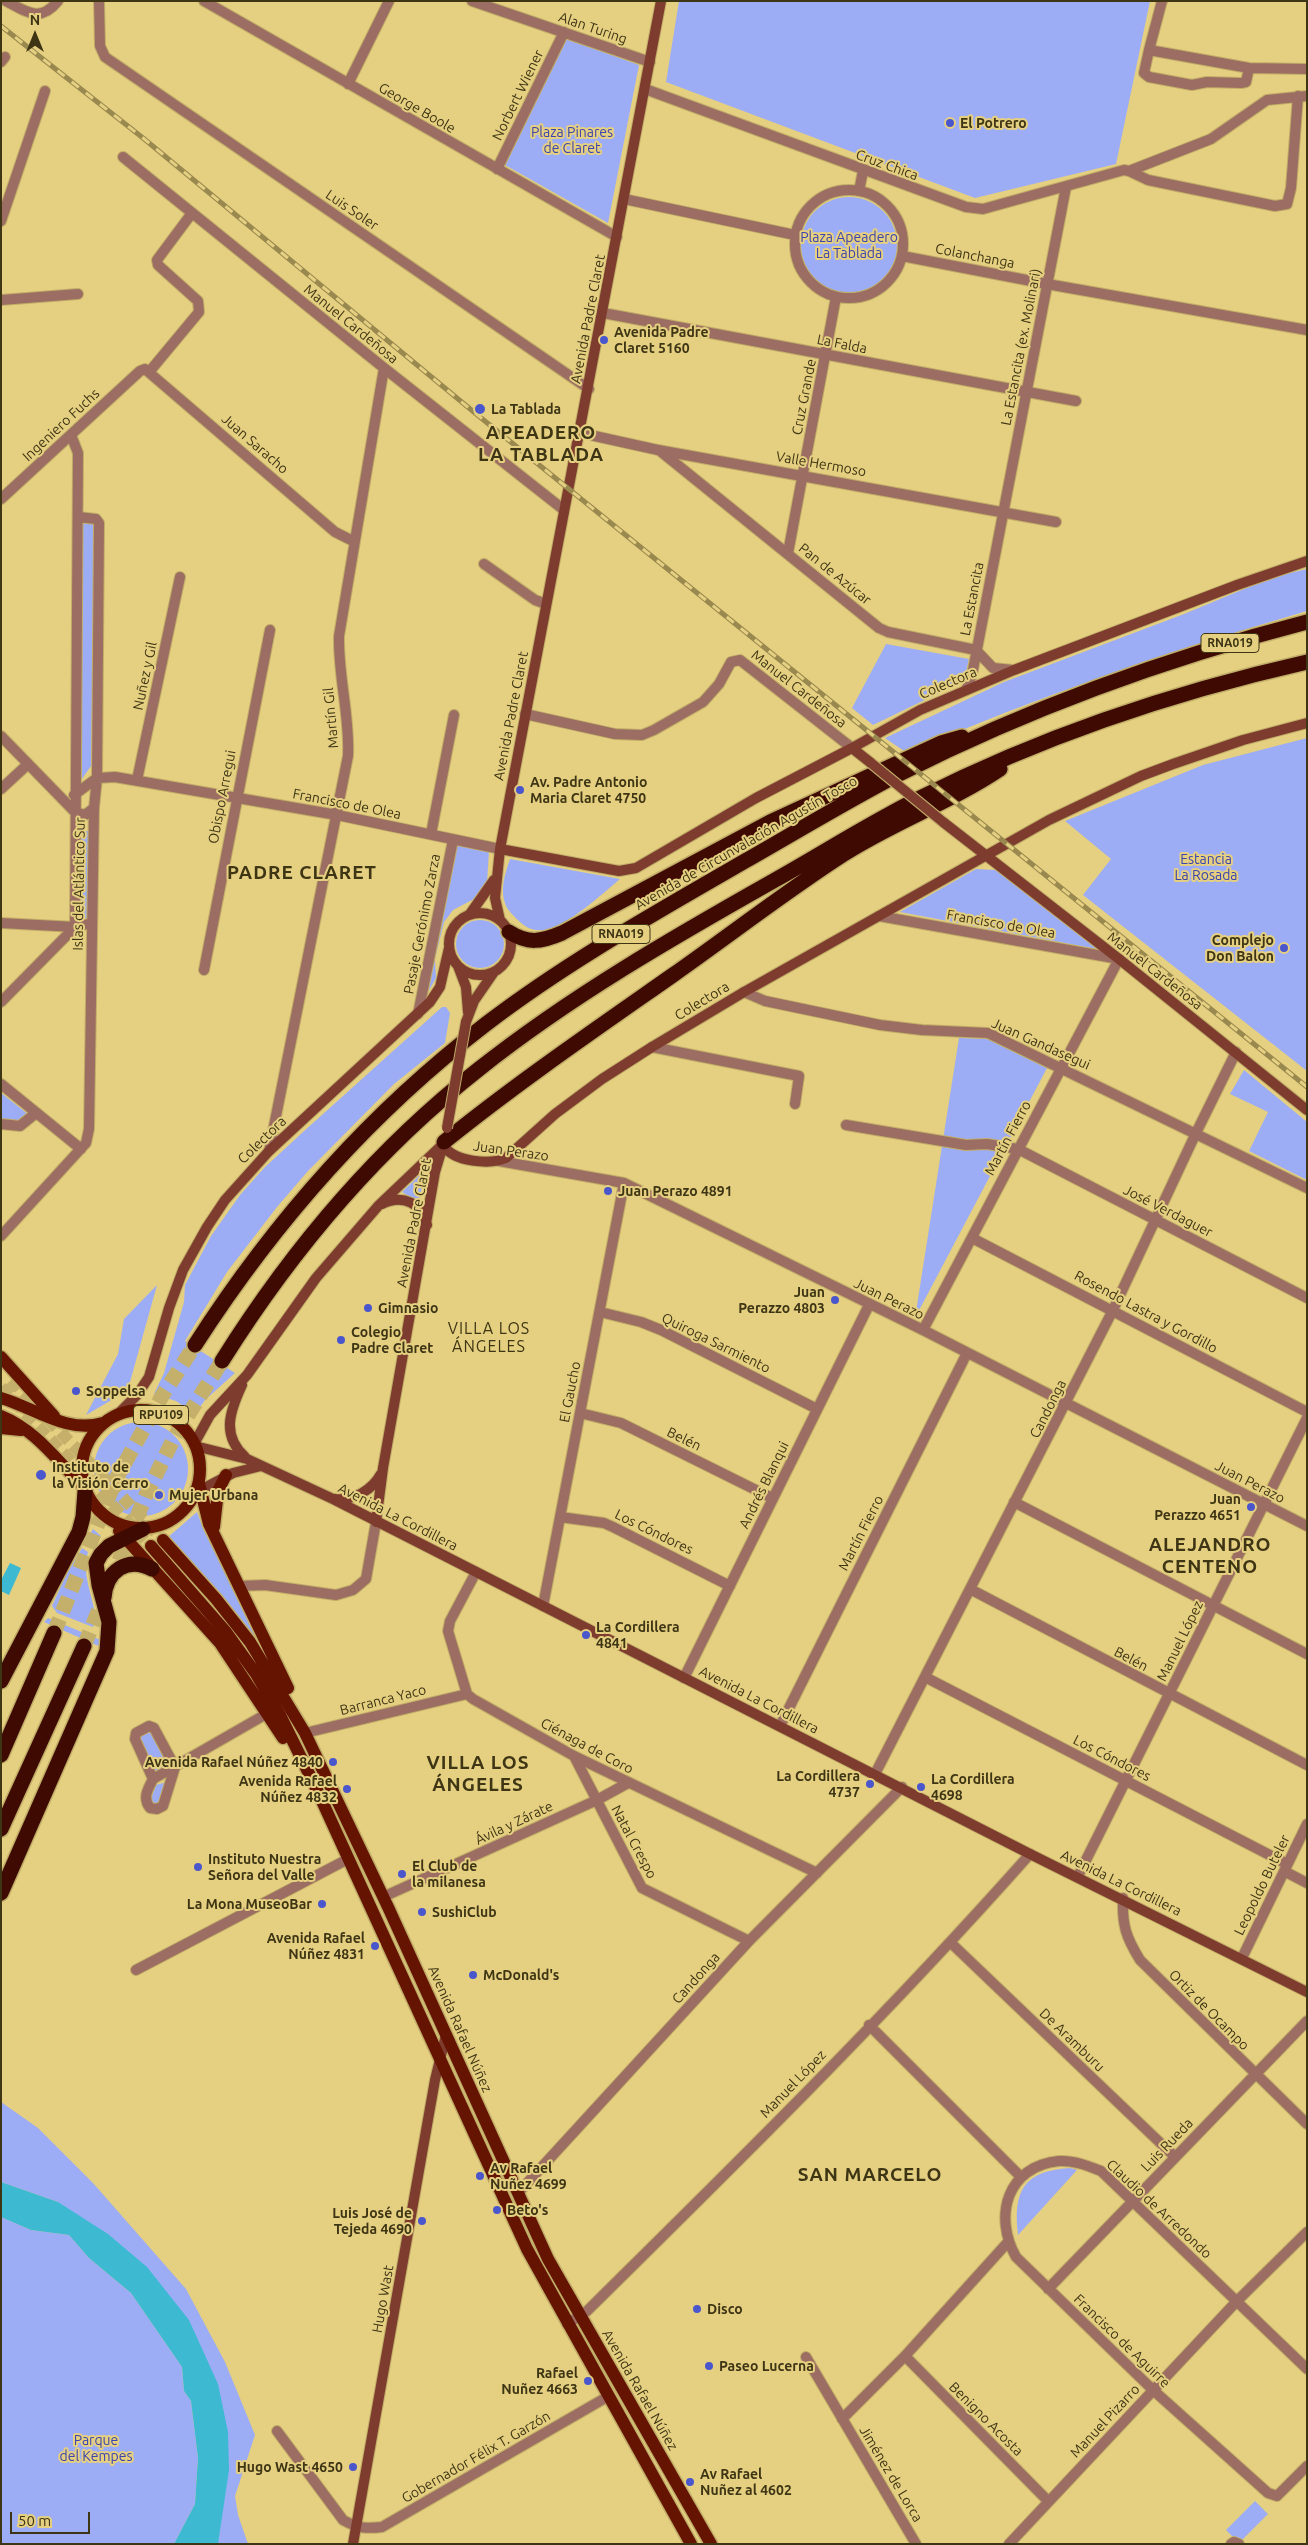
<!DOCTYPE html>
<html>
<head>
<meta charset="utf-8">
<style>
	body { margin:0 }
	#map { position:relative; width:1308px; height:2545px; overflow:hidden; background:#e5cf80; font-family:Ubuntu,sans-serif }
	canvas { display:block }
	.frame { position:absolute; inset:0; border:2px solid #3e3514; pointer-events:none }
	.north { position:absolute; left:10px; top:10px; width:50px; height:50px; -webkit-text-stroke:4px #e5cf80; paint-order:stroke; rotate:0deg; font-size:14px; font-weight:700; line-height:20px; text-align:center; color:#3e3514 }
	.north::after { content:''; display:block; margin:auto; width:18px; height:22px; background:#3e3514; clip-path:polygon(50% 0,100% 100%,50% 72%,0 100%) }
	.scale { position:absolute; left:10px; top:2512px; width:80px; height:22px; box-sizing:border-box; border:2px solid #3e3514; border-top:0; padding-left:6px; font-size:15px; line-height:18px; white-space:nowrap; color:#3e3514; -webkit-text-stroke:4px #e5cf80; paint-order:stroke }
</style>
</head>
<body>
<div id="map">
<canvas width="1308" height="2545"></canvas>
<div class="frame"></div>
<div class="north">N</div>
<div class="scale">50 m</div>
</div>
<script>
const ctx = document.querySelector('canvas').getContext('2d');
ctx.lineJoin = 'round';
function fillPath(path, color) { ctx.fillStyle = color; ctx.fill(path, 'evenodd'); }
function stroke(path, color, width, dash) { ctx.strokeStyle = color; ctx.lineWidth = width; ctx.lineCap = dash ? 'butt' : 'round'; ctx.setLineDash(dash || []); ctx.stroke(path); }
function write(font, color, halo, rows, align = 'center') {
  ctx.font = font + ' Ubuntu,sans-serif'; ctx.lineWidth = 4; ctx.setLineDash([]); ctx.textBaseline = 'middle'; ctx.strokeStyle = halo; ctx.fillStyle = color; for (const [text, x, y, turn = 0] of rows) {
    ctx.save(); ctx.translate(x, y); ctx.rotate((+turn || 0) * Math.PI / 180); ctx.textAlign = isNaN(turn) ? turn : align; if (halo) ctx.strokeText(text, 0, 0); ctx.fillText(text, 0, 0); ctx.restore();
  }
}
const green = new Path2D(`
	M 679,1 L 1150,1 L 1116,164 L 975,198 L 666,82 Z
	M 565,38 L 639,65 L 608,223 L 505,165 Z
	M801 245a48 48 0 1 1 96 0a48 48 0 1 1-96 0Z
	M 81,521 L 95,521 L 91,766 L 77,786 Z
	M 1307,569 L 1307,611 C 1170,651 1037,697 907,753 L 885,738 L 1004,682 L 1184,614 L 1273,577 Z
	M 886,644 L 969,659 L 964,681 L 873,725 L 852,708 Z
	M 1307,738 L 1307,1071 L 1083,895 L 1111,859 L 1065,821 L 1203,765 Z
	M 79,831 L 91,831 L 87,918 L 79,920 Z
	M 457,844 L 489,850 L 487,883 L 480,893 L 474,899 L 453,910 L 444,922 L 435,959 L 436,978 L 428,992 Z
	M 510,859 L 620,879 C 602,894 567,927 544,930 C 531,932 522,925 514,916 C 497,901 503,879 510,859 Z
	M 976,869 L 996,870 L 1097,949 L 900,912 Z
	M456 944a24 24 0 1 1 48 0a24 24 0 1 1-48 0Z
	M 442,1007 L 446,1007 L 450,1013 L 445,1043 L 394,1084 L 308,1171 L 277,1207 L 227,1272 L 185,1341 L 235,1373 L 205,1400 L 195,1414 L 176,1401 L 154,1394 L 164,1373 L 184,1302 L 185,1285 L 211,1236 L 240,1195 L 265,1167 L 303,1132 Z
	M 959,1038 L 989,1039 L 1047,1068 L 915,1318 Z
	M 1244,1070 L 1307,1122 L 1307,1180 L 1249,1151 L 1268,1112 L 1230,1094 Z
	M 1,1093 L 29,1115 L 23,1122 L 1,1121 Z
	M 421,1174 L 424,1176 L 419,1202 L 402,1192 Z
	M 157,1285 L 130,1382 L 120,1395 L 86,1415 L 118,1354 L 124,1319 Z
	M94 1469a47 47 0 1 1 94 0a47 47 0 1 1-94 0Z
	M 197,1512 L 204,1531 L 273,1663 L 224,1600 L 167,1538 Z
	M 93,1529 L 101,1536 L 92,1546 L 86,1541 Z
	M 82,1548 L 88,1552 C 79,1579 101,1608 93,1627 L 57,1613 L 52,1606 L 67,1573 Z
	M 48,1618 L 103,1641 L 101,1647 L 44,1622 Z
	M 150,1730 L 167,1766 L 154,1772 L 137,1736 Z
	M 167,1782 L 160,1805 L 150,1802 L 156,1785 Z
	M 1,2102 L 38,2128 L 93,2183 L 186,2289 L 225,2362 L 255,2435 L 235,2496 L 238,2515 L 248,2544 L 218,2544 L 218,2384 L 58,2202 L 1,2182 Z
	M 1070,2168 L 1077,2170 L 1018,2235 C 1013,2191 1023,2171 1070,2168 Z
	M 1,2217 L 31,2230 L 69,2235 L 89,2258 L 131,2293 L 182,2367 L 184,2391 L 191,2401 L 198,2458 L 195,2504 L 174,2544 L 1,2544 Z
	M 1255,2501 L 1268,2514 L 1239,2543 L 1226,2530 Z`);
const water = new Path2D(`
	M 10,1563 L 21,1568 L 9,1595 L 1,1591 L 1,1580 Z
	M 1,2182 L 58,2202 L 108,2234 L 147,2267 L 189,2320 L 218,2384 L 228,2432 L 229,2470 L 218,2544 L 174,2544 L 195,2504 L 198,2458 L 191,2401 L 184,2391 L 182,2367 L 131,2293 L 89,2258 L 69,2235 L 31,2230 L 1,2217 Z`);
const primaryTunnel = new Path2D(`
	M 11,1380 L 163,1540
	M 1,1387 L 151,1546`);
const highwayTunnel = new Path2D(`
	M 54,1633 L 116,1479 L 162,1396 L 195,1345
	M 84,1646 L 146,1495 L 175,1436 L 222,1361`);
const street = new Path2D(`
	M 6,1 C 27,12 40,23 58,1
	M 99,1 L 100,46 L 105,57 L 589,389
	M 204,1 L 617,237
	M 472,1 L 650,62
	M 1162,1 L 1149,50 L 1249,68 L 1307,69
	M 1149,50 L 1144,73 L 1149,77 L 1192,85 L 1207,82 L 1241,83 L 1246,82 L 1249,68
	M 1,62 L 5,57
	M 348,84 L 389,1
	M 645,89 L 966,207 L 983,209 L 1124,170 L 1129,171 L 1211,139 L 1267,100 L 1307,96
	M 123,157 L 384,368 L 564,510
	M 497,169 L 564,32
	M 1129,171 L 1148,180 L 1275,206 L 1287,204 L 1291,188 L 1298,96
	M795 244a54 54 0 1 1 108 0a54 54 0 1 1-108 0Z
	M 859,191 L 863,171
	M 624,199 L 795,235
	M 1,221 L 45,91
	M 902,256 L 1047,284 L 1307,330
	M 1,300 L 78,294
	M 603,313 L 1076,401
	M 150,371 L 199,312 L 198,301 L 158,265 L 157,260 L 192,213
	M 581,433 L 658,450 L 1056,522
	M 71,435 L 78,453 L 75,927
	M 659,450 L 879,628 L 888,632 L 976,650 L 993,668 L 1013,670
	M 1,499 L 140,371 L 145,369 L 335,532 L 353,541
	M 788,553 L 836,297
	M 484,564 L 535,600 L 546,604
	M 966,690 L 972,675 L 1066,187
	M 525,714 L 615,734 L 642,735 L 654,730 L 703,702 L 719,684 L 731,662 L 740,660 L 852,748
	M 1,736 L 75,812 L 85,815 L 94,808
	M 137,780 L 180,577
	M 1,789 L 27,765
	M 74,795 L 97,778 L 115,777 L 337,815 L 500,849
	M 431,834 L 454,715
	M 879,916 L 1119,959 L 923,1330
	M 1,923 L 75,927 L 92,923
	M 204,970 L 270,630
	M 744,992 L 765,1001 L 880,1025 L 922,1030 L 988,1033 L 1307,1188
	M 1,1002 L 75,927
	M 418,1014 L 453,840
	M 652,1047 L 799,1076 L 795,1104
	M 1,1084 L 81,1149
	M 1,1124 L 20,1126 L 36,1113
	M 846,1125 L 966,1145 L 987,1144 L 1018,1149 L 1307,1298
	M 269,1151 L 348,756 C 350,716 338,676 339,636 L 384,368
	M 499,1161 L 624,1183 L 923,1330 L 1307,1526
	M 1,1236 L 86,1143 L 89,1129 L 94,808 L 97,778 L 99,523 L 96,519 L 78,517
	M 972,1238 L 1307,1412
	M 600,1312 L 641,1322 L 661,1330 L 817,1409
	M 580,1413 L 621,1423 L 772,1498
	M 1014,1502 L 1307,1654
	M 560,1517 L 604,1523 L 613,1527 L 730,1586
	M 476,1572 L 450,1621 L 448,1631 L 467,1694 L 473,1699 L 574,1756 L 817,1873
	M 238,1586 L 265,1585 L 336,1595 L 353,1590 L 366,1579 L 376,1522
	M 970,1589 L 1307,1765
	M 543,1606 L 624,1183
	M 925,1677 L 1287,1864
	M 684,1678 L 869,1305
	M 149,1726 L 154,1728 L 175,1767 L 163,1806 L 157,1809 L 150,1808 C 142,1798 148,1789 153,1779 L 135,1739 L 136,1733 Z
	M 780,1726 L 967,1353
	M 305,1733 L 467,1694
	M 574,1756 L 642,1888 L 749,1941
	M 875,1774 L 1113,1310 L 1196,1133 L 1236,1052
	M 153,1779 L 268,1713
	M 1284,1871 L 1307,1883
	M 1078,1876 L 1307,1418
	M 383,1897 L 597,1800 L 628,1783
	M 1123,1898 C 1122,1926 1126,1937 1140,1960 L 1307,2124
	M 951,1943 L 1174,2156
	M 1242,1958 L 1307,1824
	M 136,1970 L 348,1859
	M 869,2025 L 1021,2177
	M 518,2193 L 749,1941 L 902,1787
	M 1048,2289 L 1307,2021
	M 567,2324 L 587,2311 C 738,2162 889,2013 1030,1854
	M 905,2356 L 1048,2501
	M 806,2357 L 916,2544
	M 1307,2369 L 1101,2171 C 1088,2166 1073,2160 1059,2161 C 1007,2166 993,2216 1016,2257 L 1153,2390 L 1268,2493 L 1277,2496 L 1307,2466
	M 842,2419 L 905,2356 L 1008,2242
	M 277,2431 L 343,2520 C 357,2528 366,2529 382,2527 L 607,2397
	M 1009,2544 L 1237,2301 L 1307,2232
	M 1231,2544 L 1234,2542 L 1239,2544`);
const secondary = new Path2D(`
	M 852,748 L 871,763
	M 943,822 L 1119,959 L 1307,1110
	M 500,849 L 619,871 L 636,868 L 756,798 L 852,748 L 920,710 L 1014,670 L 1237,585 L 1307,561
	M449 944a31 31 0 1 1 62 0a31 31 0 1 1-62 0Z
	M 470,914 L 494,880
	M 500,920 L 495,898 L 500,849 L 661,1
	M 458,966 L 466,987 L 468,1012
	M 466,1022 L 474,1001 L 494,972
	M 444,1146 C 454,1162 490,1165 506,1158 L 555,1114 L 602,1079 L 652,1047 L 744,992 L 1049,820 L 1141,776 L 1173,764 L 1243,740 L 1307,723
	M 382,1204 C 402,1194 423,1203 427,1225
	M 242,1385 C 230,1411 221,1435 245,1457
	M 118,1414 L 137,1395 L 149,1377 L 169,1308 L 183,1270 L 207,1227 L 225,1200 L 269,1151 L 430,1002 L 440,987 L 449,948
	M 194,1444 L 210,1415 L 247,1375 L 316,1278 L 379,1205 L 443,1144
	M 195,1446 L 247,1459 L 333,1499 L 1030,1854 L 1307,1992
	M 195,1493 L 233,1473 L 261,1466
	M 335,1499 C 354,1501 372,1490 381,1474
	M 376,1522 L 383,1468 L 435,1172 L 444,1142
	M 353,2544 L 435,2080 L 446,2035`);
const primary = new Path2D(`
	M 1,1357 L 54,1416
	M 1,1398 C 35,1408 67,1434 103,1423
	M82 1469a59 59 0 1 1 118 0a59 59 0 1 1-118 0Z
	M 1,1416 C 36,1430 57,1461 83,1486
	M 1,1428 L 21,1430
	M 199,1483 L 209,1524 L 288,1688
	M 214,1527 L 218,1491 L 226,1475
	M 119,1531 L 220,1643 L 283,1738
	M 163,1540 L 216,1599 L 250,1642 L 305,1733 L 388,1907 L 548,2259 L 711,2544
	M 151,1546 L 226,1632 L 256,1674 L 280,1715 L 317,1790 L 527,2249 L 691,2544`);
const highway = new Path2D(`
	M 509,932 C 528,944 541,942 562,933 L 770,822 L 941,743 L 962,737
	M 444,1142 C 517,1083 596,1029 673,975 C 730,935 785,892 844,854 C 894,822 951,802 1000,769
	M 195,1345 C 274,1222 370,1113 486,1024 C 567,962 657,912 745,861 C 796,832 847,801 899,774 C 1028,709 1167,658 1307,622
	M 222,1361 C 291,1251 377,1149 479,1069 C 571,996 674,937 775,880 C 823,853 870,823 920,798 C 1041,737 1174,692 1307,662
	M 104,1598 C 106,1571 127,1556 152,1569
	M 1,1681 L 79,1532 L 83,1517 L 85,1491
	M 1,1755 L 54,1633
	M 1,1829 L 84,1646
	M 1,1893 L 107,1651 L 109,1622 L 99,1585 L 96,1563 L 101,1554 L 109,1546 L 143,1529`);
const rail = new Path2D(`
	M 1,26 L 143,138 L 475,413 L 1307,1087`);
const secondaryBridge = new Path2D(`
	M 871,763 L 943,822
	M 447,1128 L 466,1022`);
const markers = [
	[950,123,5,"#4a56cc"],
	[604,340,5,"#4a56cc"],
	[480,409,6,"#4a56cc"],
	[520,790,5,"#4a56cc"],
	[1284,948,5,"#4a56cc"],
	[608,1191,5,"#4a56cc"],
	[835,1300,5,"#4a56cc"],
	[368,1308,5,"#4a56cc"],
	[341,1340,5,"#4a56cc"],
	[76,1391,5,"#4a56cc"],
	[41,1475,6,"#4a56cc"],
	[159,1495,5,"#4a56cc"],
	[1251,1507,5,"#4a56cc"],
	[586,1635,5,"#4a56cc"],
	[333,1762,5,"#4a56cc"],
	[870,1784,5,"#4a56cc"],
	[921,1787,5,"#4a56cc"],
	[347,1789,5,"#4a56cc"],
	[198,1867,5,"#4a56cc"],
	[402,1874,5,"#4a56cc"],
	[322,1904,5,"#4a56cc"],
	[422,1912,5,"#4a56cc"],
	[375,1946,5,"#4a56cc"],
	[473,1975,5,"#4a56cc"],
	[480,2176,5,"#4a56cc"],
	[497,2210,5,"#4a56cc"],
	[422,2221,5,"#4a56cc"],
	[697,2309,5,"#4a56cc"],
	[709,2366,5,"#4a56cc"],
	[588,2381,5,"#4a56cc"],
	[353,2467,5,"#4a56cc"],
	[690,2482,5,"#4a56cc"]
];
const shields = [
	[1230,643,58],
	[621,934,58],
	[161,1415,55]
];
const shieldNames = [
	["RNA019",1230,643],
	["RNA019",621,934],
	["RPU109",161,1415]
];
const streetNames = [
	["Alan Turing",593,28,19],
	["Norbert Wiener",518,95,-64],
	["George Boole",417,108,30],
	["Cruz Chica",887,165,20],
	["Luis Soler",352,210,34],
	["Colanchanga",975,256,11],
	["Avenida Padre Claret",588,319,-79],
	["Manuel Cardeñosa",351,324,39],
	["La Falda",842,344,11],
	["La Estancita (ex. Molinari)",1021,347,-79],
	["Cruz Grande",804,397,-79],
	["Ingeniero Fuchs",61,425,-43],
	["Juan Saracho",255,444,41],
	["Valle Hermoso",821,464,10],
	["Pan de Azúcar",835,574,39],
	["La Estancita",972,599,-79],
	["Nuñez y Gil",145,676,-78],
	["Colectora",948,683,-23],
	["Manuel Cardeñosa",799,689,38],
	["Avenida Padre Claret",511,716,-79],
	["Martín Gil",331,718,-95],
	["Obispo Arregui",222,797,-79],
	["Francisco de Olea",347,804,11],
	["Avenida de Circunvalación Agustín Tosco",746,843,-30],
	["Islas del Atlántico Sur",79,884,-89],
	["Pasaje Gerónimo Zarza",422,924,-79],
	["Francisco de Olea",1001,924,10],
	["Manuel Cardeñosa",1155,971,38],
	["Colectora",702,1001,-31],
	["Juan Gandasegui",1041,1044,24],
	["Martín Fierro",1008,1138,-62],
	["Colectora",262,1140,-44],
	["Juan Perazo",511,1151,8],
	["José Verdaguer",1168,1211,27],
	["Avenida Padre Claret",414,1223,-79],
	["Juan Perazo",889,1299,26],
	["Rosendo Lastra y Gordillo",1146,1312,28],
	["Quiroga Sarmiento",716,1343,26],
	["El Gaucho",570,1392,-79],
	["Candonga",1048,1409,-63],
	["Belén",684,1439,26],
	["Juan Perazo",1250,1482,27],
	["Andrés Blanqui",764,1485,-64],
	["Avenida La Cordillera",398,1517,27],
	["Los Cóndores",654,1532,26],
	["Martín Fierro",861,1533,-63],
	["Manuel López",1180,1641,-64],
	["Belén",1131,1659,28],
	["Barranca Yaco",383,1700,-14],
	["Avenida La Cordillera",759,1700,27],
	["Ciénaga de Coro",587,1746,28],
	["Los Cóndores",1112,1758,27],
	["Ávila y Zárate",514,1823,-25],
	["Natal Crespo",634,1842,62],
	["Avenida La Cordillera",1121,1883,26],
	["Leopoldo Buteler",1262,1885,-64],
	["Candonga",696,1978,-48],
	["Ortiz de Ocampo",1209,2010,45],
	["Avenida Rafael Núñez",460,2029,66],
	["De Aramburu",1072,2040,44],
	["Manuel López",793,2084,-46],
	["Luis Rueda",1167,2145,-46],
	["Claudio de Arredondo",1159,2209,43],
	["Hugo Wast",383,2299,-80],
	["Francisco de Aguirre",1122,2341,44],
	["Avenida Rafael Núñez",640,2390,60],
	["Benigno Acosta",986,2419,45],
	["Manuel Pizarro",1105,2421,-47],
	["Gobernador Félix T. Garzón",476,2457,-30],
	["Jiménez de Lorca",891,2474,59]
];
const poiNames = [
	["El Potrero",960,123],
	["Avenida Padre",614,332],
	["Claret 5160",614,348],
	["La Tablada",491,409],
	["Av. Padre Antonio",530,782],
	["Maria Claret 4750",530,798],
	["Complejo",1274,940,"right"],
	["Don Balon",1274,956,"right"],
	["Juan Perazo 4891",618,1191],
	["Juan",825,1292,"right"],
	["Perazzo 4803",825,1308,"right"],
	["Gimnasio",378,1308],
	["Colegio",351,1332],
	["Padre Claret",351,1348],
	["Soppelsa",86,1391],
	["Instituto de",52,1467],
	["la Visión Cerro",52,1483],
	["Mujer Urbana",169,1495],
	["Juan",1241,1499,"right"],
	["Perazzo 4651",1241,1515,"right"],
	["La Cordillera",596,1627],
	["4841",596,1643],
	["Avenida Rafael Núñez 4840",323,1762,"right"],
	["La Cordillera",860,1776,"right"],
	["4737",860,1792,"right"],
	["La Cordillera",931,1779],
	["4698",931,1795],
	["Avenida Rafael",337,1781,"right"],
	["Núñez 4832",337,1797,"right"],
	["Instituto Nuestra",208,1859],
	["Señora del Valle",208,1875],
	["El Club de",412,1866],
	["la milanesa",412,1882],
	["La Mona MuseoBar",312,1904,"right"],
	["SushiClub",432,1912],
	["Avenida Rafael",365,1938,"right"],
	["Núñez 4831",365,1954,"right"],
	["McDonald's",483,1975],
	["Av Rafael",490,2168],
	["Nuñez 4699",490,2184],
	["Beto's",507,2210],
	["Luis José de",412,2213,"right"],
	["Tejeda 4690",412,2229,"right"],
	["Disco",707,2309],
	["Paseo Lucerna",719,2366],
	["Rafael",578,2373,"right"],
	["Nuñez 4663",578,2389,"right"],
	["Hugo Wast 4650",343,2467,"right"],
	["Av Rafael",700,2474],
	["Nuñez al 4602",700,2490]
];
const parkNames = [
	["Plaza Pinares",572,132],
	["de Claret",572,148],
	["Plaza Apeadero",849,237],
	["La Tablada",849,253],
	["Estancia",1206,859],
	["La Rosada",1206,875],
	["Parque",96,2440],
	["del Kempes",96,2456]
];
const quarterNames = [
	["VILLA LOS",489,1329],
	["ÁNGELES",489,1347]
];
const districtNames = [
	["APEADERO",541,433],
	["LA TABLADA",541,455],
	["PADRE CLARET",302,873],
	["ALEJANDRO",1210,1545],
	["CENTENO",1210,1567],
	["VILLA LOS",478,1763],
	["ÁNGELES",478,1785],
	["SAN MARCELO",870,2175]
];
fillPath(green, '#9cadf6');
fillPath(water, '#3db9d2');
stroke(primaryTunnel, '#c4b06a', 12, [12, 6]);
stroke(highwayTunnel, '#c4b06a', 15, [15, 8]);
stroke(street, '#c0ad68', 12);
stroke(secondary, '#c0ad68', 12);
stroke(primary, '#c0ad68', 15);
stroke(highway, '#c0ad68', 18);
stroke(street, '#9c6d62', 10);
stroke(secondary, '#7e3c2e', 10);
stroke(primary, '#661402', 12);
stroke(highway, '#3f0a02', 15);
stroke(rail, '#99894f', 5);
stroke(rail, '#e5cf80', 3, [9]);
stroke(secondaryBridge, '#c0ad68', 12, []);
stroke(secondaryBridge, '#7e3c2e', 10);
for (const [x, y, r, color] of markers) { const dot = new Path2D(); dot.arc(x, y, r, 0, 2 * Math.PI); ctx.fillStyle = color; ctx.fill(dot); stroke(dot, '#e5cf80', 2); }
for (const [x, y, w] of shields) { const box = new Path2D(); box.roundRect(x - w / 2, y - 9.5, w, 19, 4); ctx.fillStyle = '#e5cf80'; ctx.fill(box); stroke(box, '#3e3514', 1); }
write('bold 12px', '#3e3514', null, shieldNames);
write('14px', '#3e3514', '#e5cf80', streetNames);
write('bold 14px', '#3e3514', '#e5cf80', poiNames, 'left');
write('14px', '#3c44b0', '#e5cf80', parkNames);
ctx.letterSpacing = '1px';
write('16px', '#3e3514', '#e5cf80', quarterNames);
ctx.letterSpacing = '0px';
ctx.letterSpacing = '1px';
write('bold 19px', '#3e3514', '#e5cf80', districtNames);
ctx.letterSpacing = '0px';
</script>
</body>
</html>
